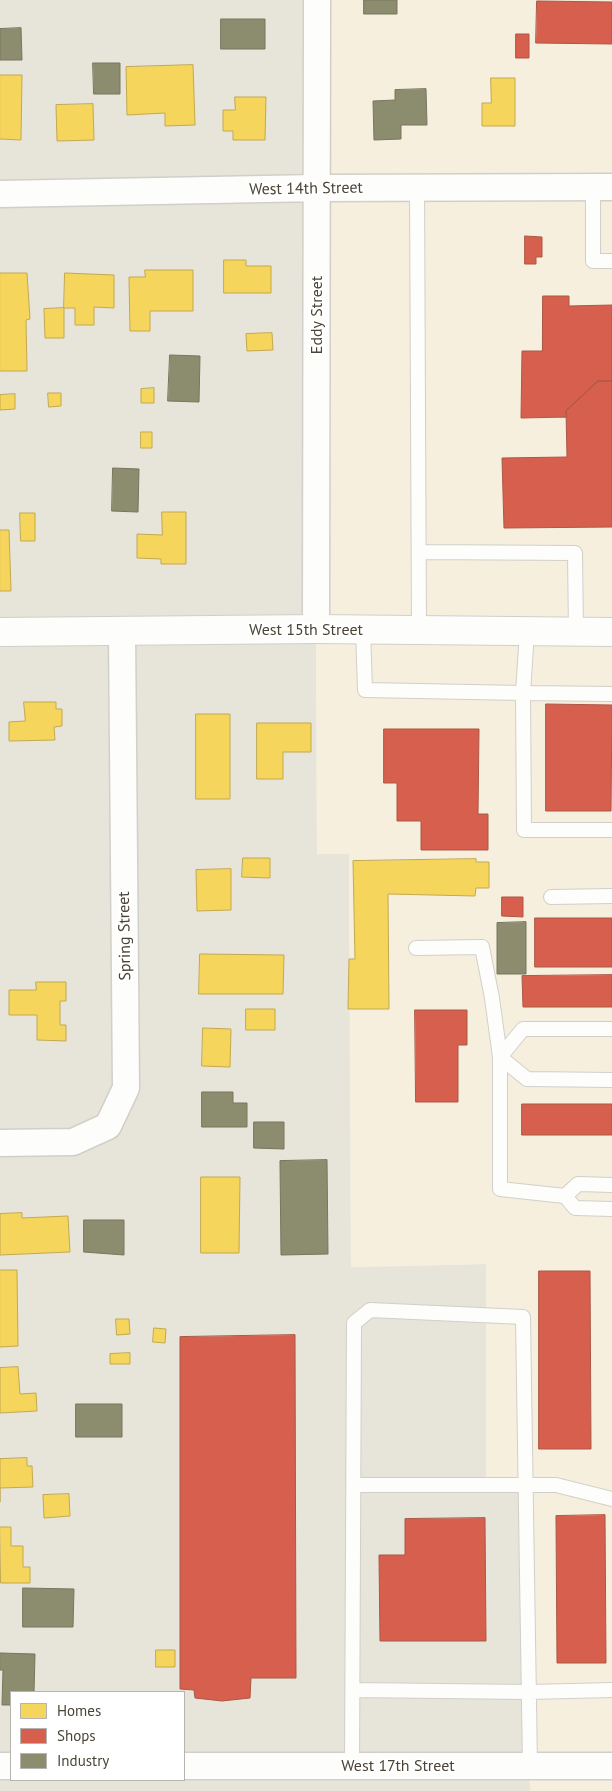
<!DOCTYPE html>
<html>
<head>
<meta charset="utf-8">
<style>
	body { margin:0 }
	#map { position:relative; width:612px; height:1791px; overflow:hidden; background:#f3f2ec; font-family:"PT Sans",sans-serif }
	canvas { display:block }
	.legend { position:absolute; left:10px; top:1691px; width:175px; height:90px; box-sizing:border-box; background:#fff; border:1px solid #b7b4af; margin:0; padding:6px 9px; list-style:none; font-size:15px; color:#4a4436 }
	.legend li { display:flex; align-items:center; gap:10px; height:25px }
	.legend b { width:25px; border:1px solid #b7b4af }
</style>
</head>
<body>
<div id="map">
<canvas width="612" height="1791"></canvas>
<ul class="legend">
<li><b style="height:14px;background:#f6d55c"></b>Homes</li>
<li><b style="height:14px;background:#d6604d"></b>Shops</li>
<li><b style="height:14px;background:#8c8c6e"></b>Industry</li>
</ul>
</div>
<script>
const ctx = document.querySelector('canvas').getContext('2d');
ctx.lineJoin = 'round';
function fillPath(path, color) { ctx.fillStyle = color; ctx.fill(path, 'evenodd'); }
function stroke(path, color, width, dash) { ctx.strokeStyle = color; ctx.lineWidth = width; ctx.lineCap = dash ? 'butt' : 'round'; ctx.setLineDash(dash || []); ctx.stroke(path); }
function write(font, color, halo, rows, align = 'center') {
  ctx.font = font + ' "PT Sans",sans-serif'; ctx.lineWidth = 5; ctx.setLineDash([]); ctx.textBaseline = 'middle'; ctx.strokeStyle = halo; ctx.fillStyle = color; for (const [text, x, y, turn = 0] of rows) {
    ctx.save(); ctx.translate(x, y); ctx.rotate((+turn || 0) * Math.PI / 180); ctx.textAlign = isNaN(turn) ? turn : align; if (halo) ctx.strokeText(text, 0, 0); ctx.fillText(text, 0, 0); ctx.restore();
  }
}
const residential = new Path2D(`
	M 0,0 L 317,0 L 316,629 L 317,853 L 349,854 L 351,1267 L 486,1264 L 486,1476 L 529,1477 L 530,1791 L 0,1791 ZM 11,1692 L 184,1692 L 184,1780 L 11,1780 Z`);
const commercial = new Path2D(`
	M 317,0 L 612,0 L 612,1791 L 530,1791 L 528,1477 L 486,1477 L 486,1264 L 351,1267 L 349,854 L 317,854 L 316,629 Z`);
const homes = new Path2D(`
	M 193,65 L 195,125 L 165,126 L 165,113 L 127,115 L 126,67 Z
	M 0,75 L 22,75 L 21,140 L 0,139 Z
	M 491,78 L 515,78 L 515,126 L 482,126 L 482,103 L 491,103 Z
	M 235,97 L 266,97 L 265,140 L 233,140 L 233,131 L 223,131 L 223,110 L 235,110 Z
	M 93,104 L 94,140 L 57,141 L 56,105 Z
	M 224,260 L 246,260 L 246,266 L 271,266 L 271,293 L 224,293 Z
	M 145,270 L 193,270 L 193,311 L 150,311 L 150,331 L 130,331 L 129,277 L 145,277 Z
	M 0,273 L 27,273 L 30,319 L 26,320 L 27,371 L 0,371 Z
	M 65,273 L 114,275 L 114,308 L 94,307 L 94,325 L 75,325 L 75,308 L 64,308 Z
	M 64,308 L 64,338 L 45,338 L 44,309 Z
	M 272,333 L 273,350 L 247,351 L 246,334 Z
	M 154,388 L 154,403 L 141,403 L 141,389 Z
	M 48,393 L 61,393 L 61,406 L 49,407 Z
	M 15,394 L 15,409 L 0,410 L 0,395 Z
	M 141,432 L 152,432 L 152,448 L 141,448 Z
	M 162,512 L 186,512 L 186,564 L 161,564 L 161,559 L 137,558 L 137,534 L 162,535 Z
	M 20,513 L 35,513 L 35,541 L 21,541 Z
	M 0,530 L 9,530 L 11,591 L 0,591 Z
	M 24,702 L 56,702 L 56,709 L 62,709 L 62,726 L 54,727 L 55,740 L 9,741 L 9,722 L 25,721 Z
	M 196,714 L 230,714 L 230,799 L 196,799 Z
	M 257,723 L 311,723 L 311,752 L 283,752 L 283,779 L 257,779 Z
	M 243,858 L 270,858 L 270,878 L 242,877 Z
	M 476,859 L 476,862 L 489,862 L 489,888 L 476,888 L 475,896 L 388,894 L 389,1009 L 348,1009 L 349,959 L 355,959 L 353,861 Z
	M 231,869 L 231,910 L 197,911 L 196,870 Z
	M 200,954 L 284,955 L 283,994 L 199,994 Z
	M 36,982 L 66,982 L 66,1001 L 60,1001 L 60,1025 L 66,1025 L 66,1041 L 37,1040 L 37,1015 L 9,1015 L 9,990 L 36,990 Z
	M 246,1009 L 275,1009 L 275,1030 L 246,1030 Z
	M 203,1028 L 231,1029 L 230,1067 L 202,1066 Z
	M 201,1177 L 240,1177 L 239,1253 L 201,1253 Z
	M 22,1213 L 22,1218 L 68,1216 L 70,1252 L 0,1255 L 0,1214 Z
	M 0,1270 L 17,1270 L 18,1346 L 0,1347 Z
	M 116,1319 L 129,1319 L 130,1334 L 117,1335 Z
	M 154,1328 L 166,1329 L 165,1343 L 153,1342 Z
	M 130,1353 L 130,1364 L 110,1364 L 110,1354 Z
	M 18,1367 L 20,1394 L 36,1393 L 37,1411 L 0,1413 L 0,1368 Z
	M 27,1458 L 27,1466 L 32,1466 L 33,1487 L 0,1488 L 0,1502 L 0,1459 Z
	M 69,1494 L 70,1516 L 44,1518 L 43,1495 Z
	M 0,1527 L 11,1527 L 11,1546 L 23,1546 L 23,1567 L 30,1567 L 30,1583 L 1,1583 Z
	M 156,1650 L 175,1650 L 175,1667 L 156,1667 Z`);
const shops = new Path2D(`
	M 537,1 L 612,2 L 612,44 L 536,43 Z
	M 516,34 L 529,34 L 529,58 L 516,58 Z
	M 525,236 L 542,237 L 542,257 L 536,257 L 536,264 L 525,264 Z
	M 543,296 L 569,296 L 569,306 L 612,305 L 612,381 L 598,381 L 566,411 L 567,417 L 521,418 L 522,351 L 542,351 Z
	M 598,381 L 612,381 L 612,527 L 504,528 L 502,458 L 567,457 L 566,411 Z
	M 546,704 L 612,705 L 611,811 L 546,811 Z
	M 384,729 L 479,729 L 478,814 L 488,814 L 488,850 L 421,850 L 421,821 L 397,821 L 397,783 L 384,783 Z
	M 502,897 L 523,897 L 523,917 L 502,916 Z
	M 535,918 L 612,918 L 612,967 L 535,967 Z
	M 612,975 L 612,1007 L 523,1007 L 522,976 Z
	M 415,1010 L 467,1010 L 467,1045 L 458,1045 L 458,1102 L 416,1102 Z
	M 522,1104 L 612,1104 L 612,1135 L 522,1135 Z
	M 539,1271 L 590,1271 L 591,1449 L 539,1449 Z
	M 295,1335 L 296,1678 L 251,1678 L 250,1698 L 222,1701 L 195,1698 L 194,1690 L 180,1689 L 180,1337 Z
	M 605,1515 L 606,1663 L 557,1663 L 556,1516 Z
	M 485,1518 L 486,1641 L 380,1641 L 379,1555 L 405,1555 L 405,1519 Z`);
const industry = new Path2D(`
	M 364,0 L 397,0 L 397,14 L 364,14 Z
	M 221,19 L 265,19 L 265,49 L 221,49 Z
	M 21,28 L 22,60 L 0,60 L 0,29 Z
	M 93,63 L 120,63 L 120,94 L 94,94 Z
	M 426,89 L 427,125 L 401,125 L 401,139 L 374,140 L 373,101 L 395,100 L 395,90 Z
	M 170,355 L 200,356 L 199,402 L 168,401 Z
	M 113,468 L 139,469 L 138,512 L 112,511 Z
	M 526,922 L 526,974 L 497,974 L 497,923 Z
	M 202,1092 L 233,1092 L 233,1103 L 247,1103 L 247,1127 L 202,1127 Z
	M 254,1122 L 284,1122 L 284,1149 L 254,1148 Z
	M 327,1160 L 328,1254 L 281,1255 L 280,1161 Z
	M 84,1220 L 124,1220 L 124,1255 L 84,1252 Z
	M 76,1404 L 122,1404 L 122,1437 L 76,1437 Z
	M 23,1588 L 74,1589 L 73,1627 L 23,1627 Z
	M 0,1653 L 35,1654 L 34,1692 L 11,1692 L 11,1705 L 2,1705 L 3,1670 L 0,1670 Z`);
const service = new Path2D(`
	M 593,187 L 593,261 L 612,261
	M 417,188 L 419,630
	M 419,552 L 575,553 L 576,632
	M 363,630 L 365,690 L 523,693 L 527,631
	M 612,694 L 523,693 L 524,830 L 612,830
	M 551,897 L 612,896
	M 416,948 L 482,947 L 492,998 L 500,1057 L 500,1189 L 565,1196 L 575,1208 L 612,1209
	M 612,1029 L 523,1029 L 500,1057 L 527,1079 L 612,1080
	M 565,1196 L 578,1184 L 612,1185
	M 354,1485 L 556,1485 L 612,1499
	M 353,1690 L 529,1692 L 612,1690
	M 352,1766 L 354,1323 L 370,1310 L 523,1317 L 530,1766`);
const minor = new Path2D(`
	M 0,194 L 317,188 L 612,187
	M 316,629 L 317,0
	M 0,1143 L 73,1142 L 108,1126 L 126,1088 L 122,631
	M 0,1766 L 11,1766
	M 184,1766 L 612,1766`);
const tertiary = new Path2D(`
	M 0,632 L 316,629 L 612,632`);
const streetNames = [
	["West 14th Street",306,189,-1],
	["Eddy Street",317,315,-90],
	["West 15th Street",306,630],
	["Spring Street",125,936,-91],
	["West 17th Street",398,1766]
];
fillPath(residential, '#e7e4d9');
fillPath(commercial, '#f6efde');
fillPath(homes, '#f6d55c');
stroke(homes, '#c2aa51', 1);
fillPath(shops, '#d6604d');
stroke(shops, '#ac5846', 1);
fillPath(industry, '#8c8c6e');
stroke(industry, '#78765d', 1);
stroke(service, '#d1cfc9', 16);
stroke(minor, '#d1cfc9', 29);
stroke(tertiary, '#d1cfc9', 30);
stroke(service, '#fdfdfc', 14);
stroke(minor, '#fdfdfc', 26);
stroke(tertiary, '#fdfdfc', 28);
write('16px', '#4a4436', '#fff', streetNames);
</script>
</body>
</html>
